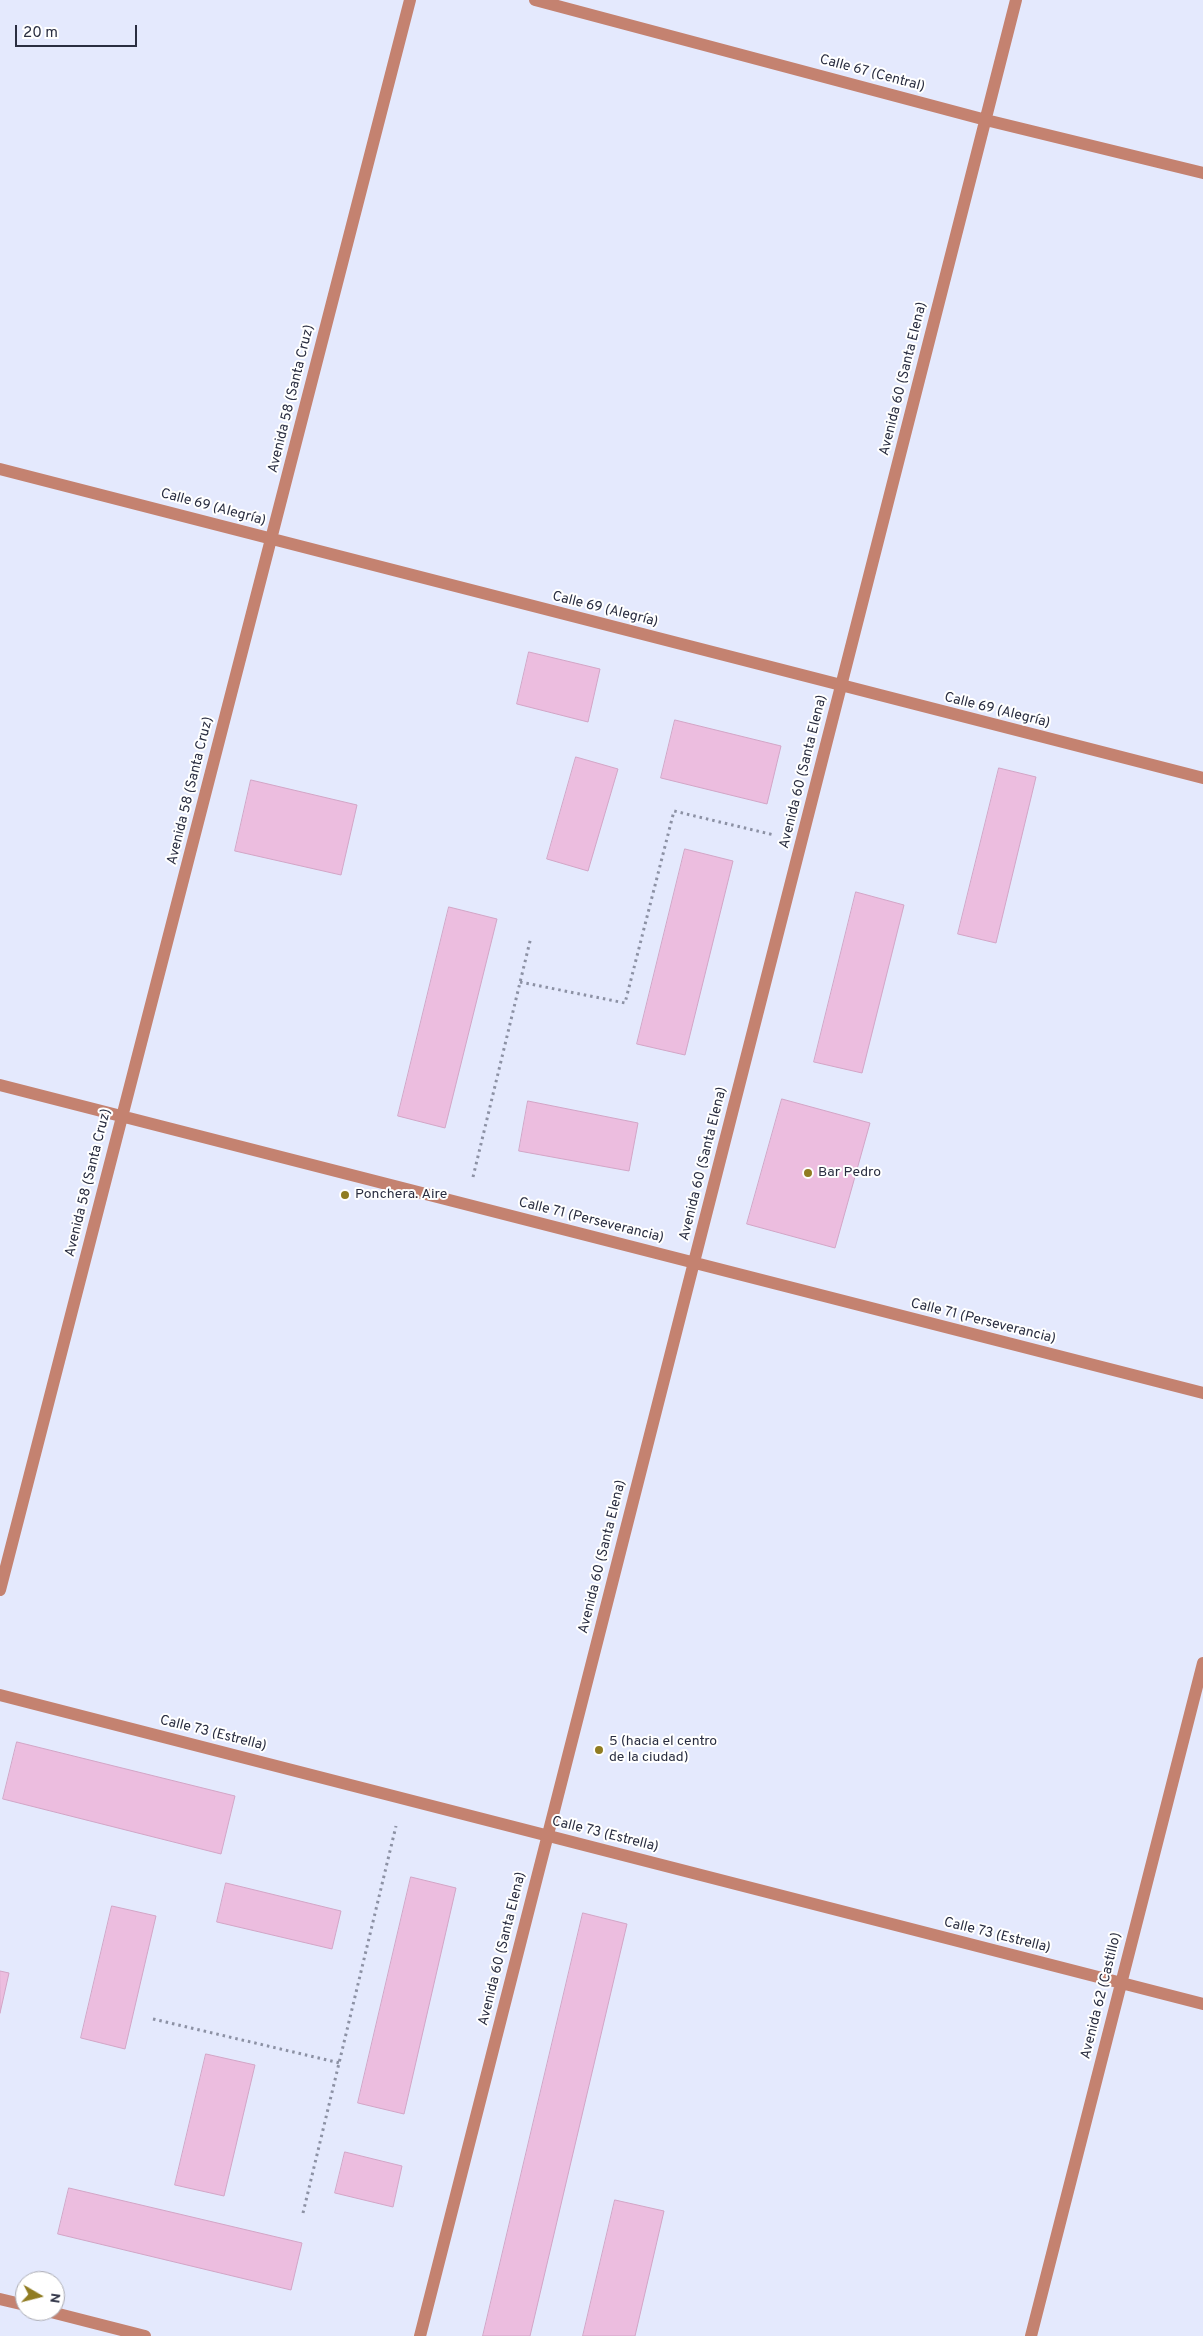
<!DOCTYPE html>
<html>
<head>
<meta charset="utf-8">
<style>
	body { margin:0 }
	#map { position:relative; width:1203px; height:2336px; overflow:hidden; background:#e4e9fd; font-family:Overpass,sans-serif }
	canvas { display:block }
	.north { position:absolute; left:15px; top:2271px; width:50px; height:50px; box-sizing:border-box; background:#fff; border:1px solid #aaabb3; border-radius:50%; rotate:98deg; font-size:14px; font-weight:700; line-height:20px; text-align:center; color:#2a2e41 }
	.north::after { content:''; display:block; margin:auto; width:18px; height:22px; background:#907c22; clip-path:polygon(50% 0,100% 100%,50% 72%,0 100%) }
	.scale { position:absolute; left:15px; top:25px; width:122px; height:22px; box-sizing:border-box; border:2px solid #2a2e41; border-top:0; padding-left:6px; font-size:15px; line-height:18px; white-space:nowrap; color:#2a2e41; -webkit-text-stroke:4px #fff; paint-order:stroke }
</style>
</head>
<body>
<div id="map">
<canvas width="1203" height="2336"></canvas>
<div class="north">N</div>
<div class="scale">20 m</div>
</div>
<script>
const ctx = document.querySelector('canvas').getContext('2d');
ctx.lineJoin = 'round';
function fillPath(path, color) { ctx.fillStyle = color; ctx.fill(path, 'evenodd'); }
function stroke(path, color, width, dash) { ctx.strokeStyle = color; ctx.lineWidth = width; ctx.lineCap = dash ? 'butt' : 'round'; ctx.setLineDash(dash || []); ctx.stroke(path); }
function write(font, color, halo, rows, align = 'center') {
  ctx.font = font + ' Overpass,sans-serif'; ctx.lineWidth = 4; ctx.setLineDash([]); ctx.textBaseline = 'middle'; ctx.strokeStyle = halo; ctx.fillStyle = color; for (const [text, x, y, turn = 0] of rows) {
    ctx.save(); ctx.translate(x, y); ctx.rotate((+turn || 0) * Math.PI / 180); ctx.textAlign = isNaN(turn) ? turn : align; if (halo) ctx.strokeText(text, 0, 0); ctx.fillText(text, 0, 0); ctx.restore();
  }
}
const building = new Path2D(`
	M 529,652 L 600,669 L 588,722 L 517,704 Z
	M 675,720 L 781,746 L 767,804 L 661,778 Z
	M 576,757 L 618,769 L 588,871 L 547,859 Z
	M 999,768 L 1036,777 L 996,943 L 958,934 Z
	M 251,780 L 357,805 L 341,875 L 235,851 Z
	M 685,849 L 733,861 L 685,1055 L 637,1044 Z
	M 856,892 L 904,905 L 862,1073 L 814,1062 Z
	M 449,907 L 497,919 L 445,1128 L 398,1116 Z
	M 782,1099 L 870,1123 L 835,1248 L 747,1224 Z
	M 528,1101 L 638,1123 L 629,1171 L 519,1151 Z
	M 17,1742 L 235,1796 L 221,1854 L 3,1799 Z
	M 411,1877 L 456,1888 L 404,2114 L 358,2103 Z
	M 226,1883 L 341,1911 L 332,1949 L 217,1922 Z
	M 112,1906 L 156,1916 L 125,2049 L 81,2038 Z
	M 583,1913 L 627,1924 L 530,2336 L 483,2336 Z
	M 0,1971 L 9,1973 L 0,2013 Z
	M 206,2054 L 255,2065 L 224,2196 L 175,2185 Z
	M 345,2152 L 402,2166 L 393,2207 L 335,2193 Z
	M 69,2188 L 302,2243 L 291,2290 L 58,2234 Z
	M 615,2200 L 664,2211 L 635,2336 L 583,2336 Z`);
const path = new Path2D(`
	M 520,982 L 625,1003 L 674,811 L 774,835
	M 473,1177 L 531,937
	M 153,2019 L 340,2063
	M 303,2213 L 396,1826`);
const minor = new Path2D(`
	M 535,0 L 986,120 L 1203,173
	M 0,469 L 1203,778
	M 0,1085 L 1203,1393
	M 0,1590 L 410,0
	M 0,1695 L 1203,2004
	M 0,2299 L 25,2305
	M 47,2311 L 145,2336
	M 420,2336 L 1016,0
	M 1031,2336 L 1203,1663`);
const markers = [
	[808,1173,5,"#907c22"],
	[345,1195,5,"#907c22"],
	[599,1750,5,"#907c22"]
];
const streetNames = [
	["Calle 67 (Central)",872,74,15],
	["Avenida 60 (Santa Elena)",904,379,-76],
	["Avenida 58 (Santa Cruz)",292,399,-76],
	["Calle 69 (Alegría)",213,508,15],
	["Calle 69 (Alegría)",605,610,14],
	["Calle 69 (Alegría)",997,711,14],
	["Avenida 60 (Santa Elena)",804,772,-76],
	["Avenida 58 (Santa Cruz)",191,791,-76],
	["Avenida 60 (Santa Elena)",704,1164,-76],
	["Avenida 58 (Santa Cruz)",89,1183,-76],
	["Calle 71 (Perseverancia)",591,1221,14],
	["Calle 71 (Perseverancia)",983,1322,14],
	["Avenida 60 (Santa Elena)",603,1557,-76],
	["Calle 73 (Estrella)",213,1734,14],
	["Calle 73 (Estrella)",605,1835,14],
	["Calle 73 (Estrella)",997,1936,14],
	["Avenida 60 (Santa Elena)",503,1949,-76],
	["Avenida 62 (Castillo)",1102,1996,-76]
];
const poiNames = [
	["Bar Pedro",818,1173],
	["Ponchera. Aire",355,1195],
	["5 (hacia el centro",609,1742],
	["de la ciudad)",609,1758]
];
fillPath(building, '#ecbddf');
stroke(building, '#d2a5c6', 1);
stroke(path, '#8c91a4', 3, [2.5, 4]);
stroke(minor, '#c48270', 12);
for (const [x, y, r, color] of markers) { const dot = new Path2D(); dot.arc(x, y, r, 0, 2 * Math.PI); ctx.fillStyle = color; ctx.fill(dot); stroke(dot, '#fff', 2); }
write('14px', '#2a2e41', '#fff', streetNames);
write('14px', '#2a2e41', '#fff', poiNames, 'left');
</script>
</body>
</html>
